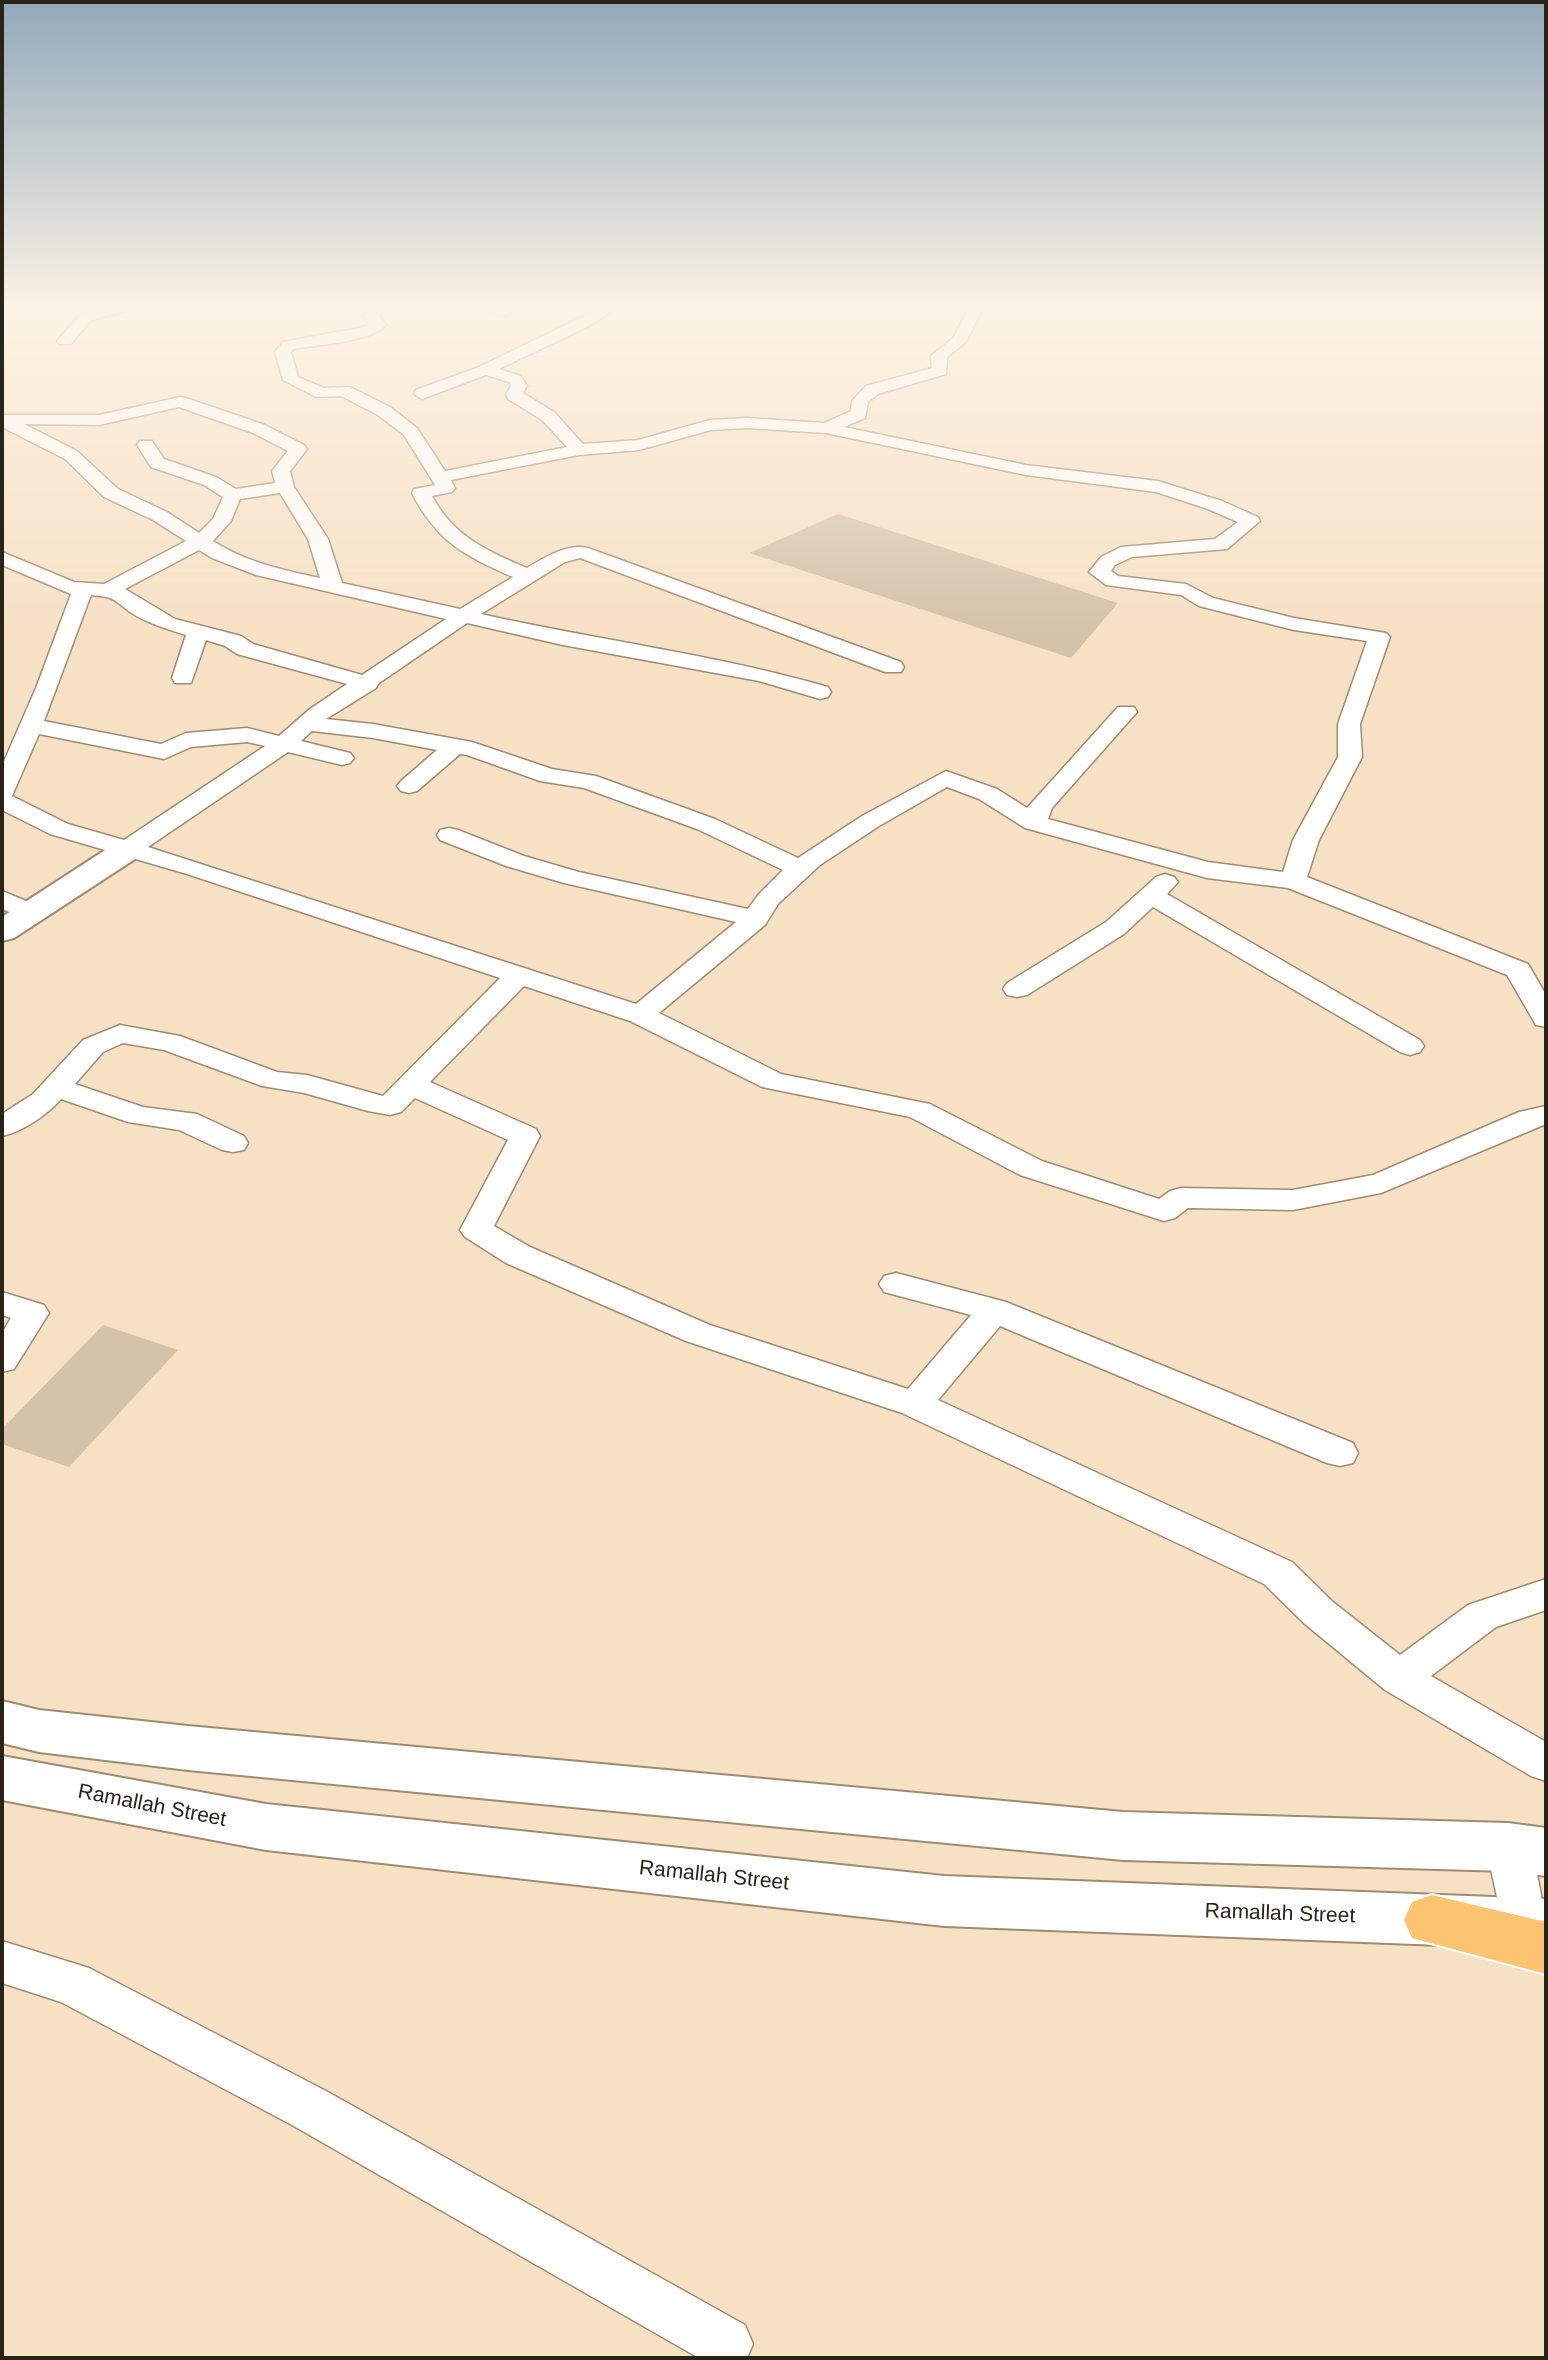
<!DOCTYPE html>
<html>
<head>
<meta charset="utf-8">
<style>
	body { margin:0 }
	#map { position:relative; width:1548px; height:2360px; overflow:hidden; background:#f7e1c5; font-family:Arial,sans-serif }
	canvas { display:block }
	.frame { position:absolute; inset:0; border:4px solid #2a2318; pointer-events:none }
</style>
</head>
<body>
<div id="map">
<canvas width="1548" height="2360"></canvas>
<div class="frame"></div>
</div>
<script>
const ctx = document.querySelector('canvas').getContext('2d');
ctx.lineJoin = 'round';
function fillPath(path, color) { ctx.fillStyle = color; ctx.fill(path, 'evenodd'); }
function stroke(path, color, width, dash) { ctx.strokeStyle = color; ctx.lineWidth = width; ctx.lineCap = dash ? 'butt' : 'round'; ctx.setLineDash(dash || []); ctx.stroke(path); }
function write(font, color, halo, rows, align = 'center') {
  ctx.font = font + ' Arial,sans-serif'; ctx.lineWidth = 7; ctx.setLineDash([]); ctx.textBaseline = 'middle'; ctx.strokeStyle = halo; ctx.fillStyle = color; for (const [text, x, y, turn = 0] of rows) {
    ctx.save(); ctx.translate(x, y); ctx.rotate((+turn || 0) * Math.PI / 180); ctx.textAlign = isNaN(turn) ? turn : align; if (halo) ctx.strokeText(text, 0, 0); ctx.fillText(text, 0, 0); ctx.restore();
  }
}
const green = new Path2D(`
	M 838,514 L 1118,603 L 1071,658 L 749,553 Z
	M 103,1325 L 178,1350 L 69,1467 L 2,1444 L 2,1429 Z`);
const street = new Path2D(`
	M 107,307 L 130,307 L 128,310 L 90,321 L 71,344 L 59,344 L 57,341 L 80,315 Z
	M 368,307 L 382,307 L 380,317 L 386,325 C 371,342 317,345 294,349 L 291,352 L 298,377 L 324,388 L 350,387 L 390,407 L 417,428 L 445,471 L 567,447 L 542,420 L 508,399 L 506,395 L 511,386 L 509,382 L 486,375 L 422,399 L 414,394 L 416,390 L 479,367 L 602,307 L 619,307 L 587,327 L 499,369 L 521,376 L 527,386 L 523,393 L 554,412 L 583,444 L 638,440 L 710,420 L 747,418 L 824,423 L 851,411 L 852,401 L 866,386 L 932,368 L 931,356 L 954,337 L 969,307 L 983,307 L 966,342 L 947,357 L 946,374 L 878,394 L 868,402 L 865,418 L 844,427 L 1026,465 L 1158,481 L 1222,501 L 1258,517 L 1260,521 L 1227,549 L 1132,557 L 1115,565 L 1111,571 L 1118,576 L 1186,584 L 1213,598 L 1294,618 L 1386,633 L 1390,637 L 1360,724 L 1362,757 L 1319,840 L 1307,877 L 1528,964 L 1546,995 L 1546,1027 L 1536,1025 L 1507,975 L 1288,888 L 1207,878 L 1025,828 L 979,799 L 947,787 L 879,826 L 820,865 L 778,904 L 765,925 L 659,1013 L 781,1074 L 930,1104 L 1042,1161 L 1159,1199 L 1170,1191 L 1181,1188 L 1293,1190 L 1373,1175 L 1519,1112 L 1546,1106 L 1546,1124 L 1381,1193 L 1293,1210 L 1188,1208 L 1175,1218 L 1164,1221 L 1020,1175 L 910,1117 L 762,1087 L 630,1021 L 524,986 L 430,1082 L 536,1129 L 540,1136 L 494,1226 L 530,1247 L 710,1325 L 908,1389 L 971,1315 L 884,1292 L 879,1284 L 884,1276 L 896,1273 L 1006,1302 L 1353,1443 L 1358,1453 L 1353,1463 L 1340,1466 L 1327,1463 L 1000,1326 L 938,1400 L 1292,1562 L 1333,1602 L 1400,1655 L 1468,1605 L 1546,1579 L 1546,1610 L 1496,1627 L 1431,1676 L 1546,1742 L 1546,1781 L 1531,1776 L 1385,1690 L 1305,1624 L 1264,1584 L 902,1413 L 686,1341 L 506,1263 L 465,1237 L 460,1230 L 508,1140 L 415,1098 L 401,1112 L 390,1115 L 368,1111 L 304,1093 L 262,1086 L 164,1050 L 123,1043 L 103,1052 L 75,1084 L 143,1107 L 197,1114 L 244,1136 L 248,1143 L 244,1150 L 233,1152 L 222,1150 L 179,1130 L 128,1122 L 61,1099 C 47,1115 22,1132 2,1136 L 2,1114 L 33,1094 L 83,1040 L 120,1025 L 180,1036 L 277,1072 L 307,1075 L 383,1096 L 500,978 L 187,874 L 50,834 L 2,810 L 2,766 L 36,688 L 71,594 L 2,565 L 2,552 L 74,582 L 104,584 L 186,541 L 153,520 L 104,497 L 65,459 L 2,427 L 2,415 L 99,415 L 180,397 L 186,398 L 265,425 L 304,445 L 307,449 L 290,471 L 294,487 L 328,539 L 342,583 L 460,609 L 513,577 C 465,556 437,542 412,493 L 414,489 L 435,485 L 404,435 L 378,415 L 341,396 L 316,397 L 283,380 L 275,352 L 283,342 L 364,327 L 369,324 L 364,317 ZM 179,407 L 253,433 L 288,451 L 272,471 L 275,483 L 236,489 L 216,477 L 164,459 L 152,441 L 140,441 L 137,445 L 151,467 L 204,485 L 223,497 L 213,519 L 199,533 L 167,512 L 118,489 L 77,451 L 24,424 L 99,425 ZM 747,428 L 826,433 L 1026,475 L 1156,492 L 1208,509 L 1238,522 L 1215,539 L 1121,547 L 1101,557 L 1089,572 L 1106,585 L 1181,595 L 1199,606 L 1294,630 L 1367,641 L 1338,724 L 1338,757 L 1293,840 L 1283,872 L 1208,862 L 1048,819 L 1052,808 L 1137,712 L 1134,707 L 1118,707 L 1027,808 L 997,789 L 946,771 L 862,816 L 798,858 L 715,819 L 596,776 L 552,769 L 472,742 L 373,724 L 326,719 L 376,688 L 379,683 L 467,623 L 563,645 L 759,681 L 820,699 L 828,697 L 831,692 L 828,687 C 714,654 596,640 481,614 L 565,562 L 580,558 L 885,672 L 901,672 L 904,667 L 901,662 L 588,548 C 567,543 544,558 527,568 C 487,551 453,536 432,496 L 452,492 L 455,488 L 451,480 L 579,455 L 639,450 L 711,430 ZM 280,493 L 308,539 L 320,578 C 283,570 245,562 213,541 L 231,521 L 240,499 ZM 199,550 L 212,558 L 256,575 L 446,619 L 362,675 L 253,644 L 241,636 L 175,619 L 125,589 ZM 91,595 C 115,597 113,599 130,612 C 147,623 167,629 186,635 L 172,678 L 175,683 L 191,683 L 206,640 L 225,646 L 237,654 L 347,684 L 310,709 L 279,736 L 247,728 L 186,733 L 161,744 L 44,721 ZM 312,731 L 373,738 L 437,750 L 401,781 L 397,786 L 401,791 L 409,793 L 417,791 L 460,754 L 467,755 L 540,781 L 584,788 L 697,829 L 783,870 L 758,895 L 748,909 L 579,872 L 524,856 L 458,830 L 449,828 L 440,830 L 437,835 L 440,840 L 506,866 L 564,883 L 736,922 L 636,1004 L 148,847 L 288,752 L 342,765 L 350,763 L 354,758 L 350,753 L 301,741 ZM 39,734 L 164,759 L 191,747 L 247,742 L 265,746 L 124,840 L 68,824 L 12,796 Z
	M 481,307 L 506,307 L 513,311 L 505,316 L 483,310 Z
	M 1165,874 L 1174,877 L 1178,882 L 1167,894 L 1420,1040 L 1424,1046 L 1420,1052 L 1410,1055 L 1400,1052 L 1153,907 L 1124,934 L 1027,995 L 1017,997 L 1007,995 L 1003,989 L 1007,983 L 1106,922 L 1156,877 Z
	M 2,891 L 38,906 L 42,912 L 38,918 L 29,920 L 2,909 Z
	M 2,1292 L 44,1305 L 49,1313 L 14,1369 L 2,1372 L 2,1333 L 11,1318 L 2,1315 Z
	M 1508,1828 L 1524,1833 C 1535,1857 1548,1914 1542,1939 L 1526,1945 L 1510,1939 L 1503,1924 L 1486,1847 L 1492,1833 Z
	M 2,1941 L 89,1968 L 326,2091 L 745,2325 L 753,2344 L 747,2358 L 699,2358 L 292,2125 L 61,2002 L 2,1983 Z`);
const secondary = new Path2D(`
	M 127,841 L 138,843 L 142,850 L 138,857 L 14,938 L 2,941 L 2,917 L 116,843 Z
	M 2,1701 L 39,1710 L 188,1726 L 1123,1812 L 1508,1823 L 1546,1828 L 1546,1876 L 1508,1871 L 1123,1860 L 188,1770 L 39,1752 L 2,1743 Z
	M 2,1756 L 266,1804 L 944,1876 L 1546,1899 L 1546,1949 L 944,1926 L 266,1850 L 2,1800 Z`);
const highway = new Path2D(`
	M 1432,1895 L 1546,1922 L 1546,1974 L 1412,1938 L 1404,1920 L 1412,1902 Z`);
const nearStreetnames = [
	["Ramallah Street",152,1806,11],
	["Ramallah Street",714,1876,6],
	["Ramallah Street",1280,1914,2]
];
fillPath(green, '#d4c2a9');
stroke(street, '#9f8b71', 3);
stroke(secondary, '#9f8b71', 4);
stroke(highway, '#fff', 4);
fillPath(street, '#fff');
fillPath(secondary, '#fff');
fillPath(highway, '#fcc370');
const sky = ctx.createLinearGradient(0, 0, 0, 637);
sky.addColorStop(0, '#92a9ba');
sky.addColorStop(0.48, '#fbf2e5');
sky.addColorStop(1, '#fbf2e500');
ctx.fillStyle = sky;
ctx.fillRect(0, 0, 1548, 637);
write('21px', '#2a2318', '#fff', nearStreetnames);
</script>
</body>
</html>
